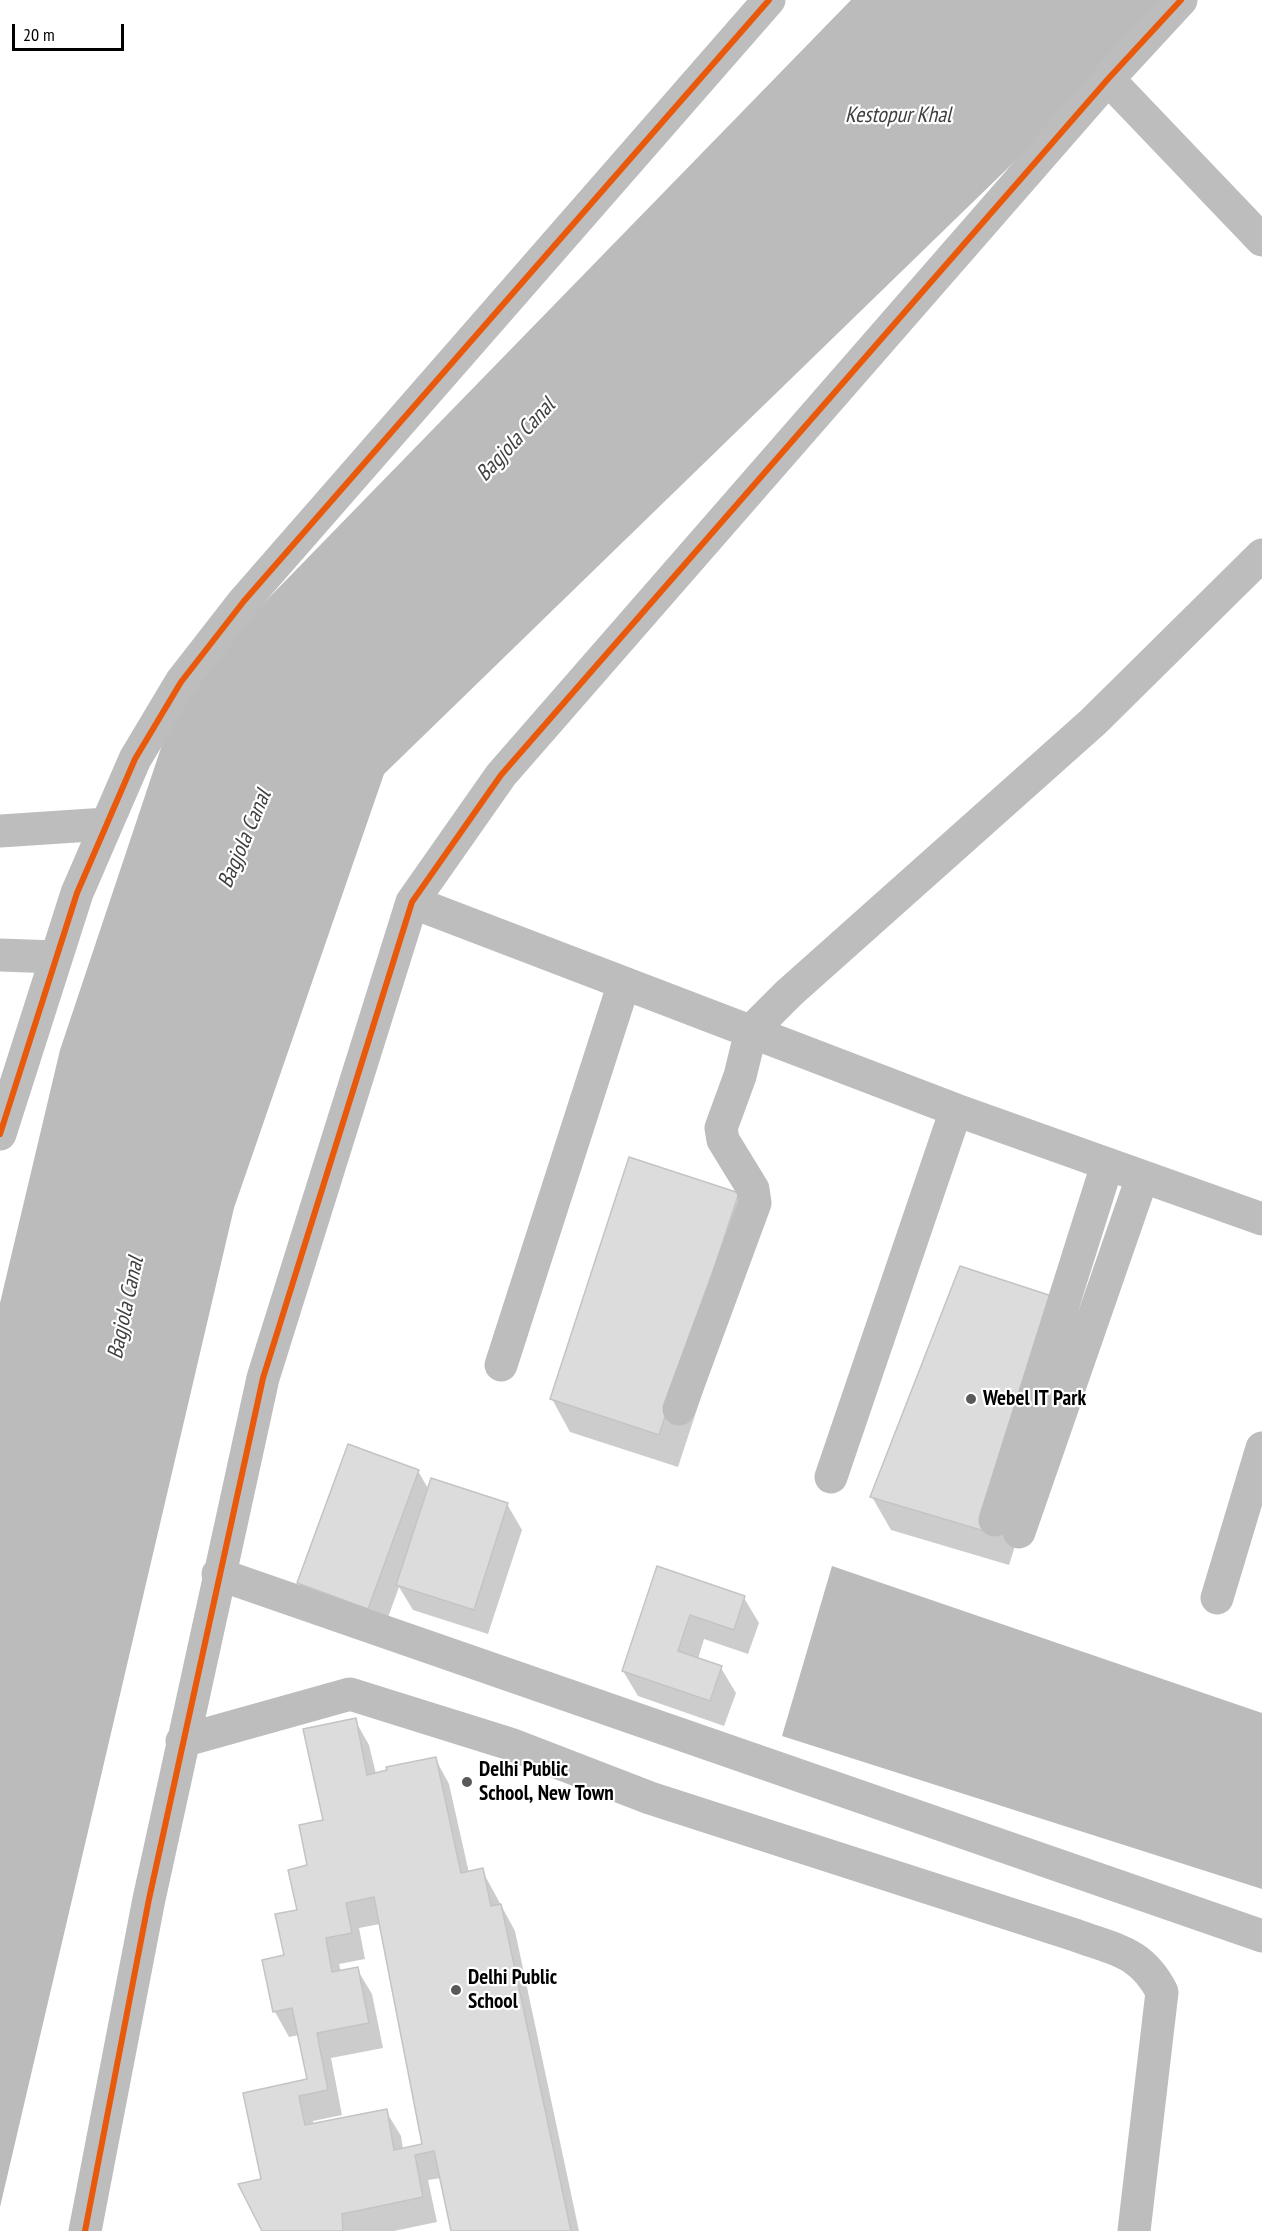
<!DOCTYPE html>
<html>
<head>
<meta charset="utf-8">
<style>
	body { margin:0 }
	#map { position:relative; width:1262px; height:2231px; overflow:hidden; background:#fff; font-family:"PT Sans Narrow",sans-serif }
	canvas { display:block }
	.scale { position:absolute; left:12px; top:24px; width:112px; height:27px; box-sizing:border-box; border:3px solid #000; border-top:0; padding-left:8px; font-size:18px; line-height:21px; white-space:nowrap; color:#000; -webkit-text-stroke:4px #fff; paint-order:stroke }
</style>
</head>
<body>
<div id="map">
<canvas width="1262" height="2231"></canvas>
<div class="scale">20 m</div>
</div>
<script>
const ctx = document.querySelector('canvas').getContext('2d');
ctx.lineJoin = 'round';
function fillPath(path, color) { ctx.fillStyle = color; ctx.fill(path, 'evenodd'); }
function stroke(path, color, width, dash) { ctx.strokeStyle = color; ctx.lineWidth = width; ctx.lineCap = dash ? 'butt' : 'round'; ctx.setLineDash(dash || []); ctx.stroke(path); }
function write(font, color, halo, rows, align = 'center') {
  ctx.font = font + ' "PT Sans Narrow",sans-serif'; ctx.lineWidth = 4.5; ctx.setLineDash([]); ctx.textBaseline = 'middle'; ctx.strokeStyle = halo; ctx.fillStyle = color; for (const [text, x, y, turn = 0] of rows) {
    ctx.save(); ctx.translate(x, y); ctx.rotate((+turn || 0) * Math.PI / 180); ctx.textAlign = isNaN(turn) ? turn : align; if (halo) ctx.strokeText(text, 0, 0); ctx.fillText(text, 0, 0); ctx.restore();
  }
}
const water = new Path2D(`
	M 851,0 L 1181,0 L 384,774 L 234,1208 L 0,2207 L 0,1303 L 60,1050 L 181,688 Z
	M 832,1566 L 1262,1713 L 1262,1889 L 782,1736 Z`);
const shadow = new Path2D(`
	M 738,1194 L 757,1227 L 678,1467 L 570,1432 L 552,1399 Z
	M 1082,1334 L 1009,1565 L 891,1530 L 872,1497 Z
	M 418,1471 L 429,1490 L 507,1504 L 522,1530 L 488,1634 L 413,1610 L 399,1587 L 382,1634 L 313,1609 L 299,1583 Z
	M 658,1568 L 744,1598 L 759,1623 L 748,1654 L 704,1639 L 698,1659 L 721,1668 L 736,1693 L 724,1726 L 638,1696 L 623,1671 Z
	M 355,1720 L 369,1745 L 376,1774 L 435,1758 L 449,1784 L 469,1873 L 482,1870 L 515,1931 L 579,2231 L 452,2231 L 441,2178 L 428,2180 L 437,2222 L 394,2231 L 264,2231 L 263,2180 L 245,2094 L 309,2080 L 299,2035 L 289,2037 L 275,2012 L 264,1962 L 286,1957 L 309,1866 ZM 380,1924 L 424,2146 L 403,2149 L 401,2136 L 386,2111 L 313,2125 L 313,2121 L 342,2115 L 331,2058 L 383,2048 L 372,1994 L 357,1969 L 341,1972 L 339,1964 L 365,1959 L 359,1928 Z`);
const building = new Path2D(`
	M 629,1157 L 739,1193 L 659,1435 L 550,1399 Z
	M 960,1266 L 1064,1300 L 991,1533 L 870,1497 Z
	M 348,1444 L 419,1470 L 368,1609 L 297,1583 Z
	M 431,1478 L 508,1503 L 474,1610 L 396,1585 Z
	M 657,1566 L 745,1596 L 734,1630 L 690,1615 L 678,1651 L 722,1666 L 710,1701 L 622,1671 Z
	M 356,1718 L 367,1775 L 387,1770 L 386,1767 L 436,1757 L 461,1873 L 483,1868 L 491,1906 L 501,1904 L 571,2231 L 451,2231 L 434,2151 L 415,2155 L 423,2197 L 342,2214 L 343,2231 L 262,2231 L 238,2184 L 261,2179 L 243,2093 L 307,2079 L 292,2008 L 273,2012 L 262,1960 L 284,1955 L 275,1914 L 297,1910 L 288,1870 L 307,1865 L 299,1825 L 323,1820 L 303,1729 ZM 374,1897 L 422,2144 L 394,2150 L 387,2109 L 305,2125 L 299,2096 L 328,2090 L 317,2033 L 369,2023 L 358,1967 L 332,1972 L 326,1938 L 352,1933 L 346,1903 Z`);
const minor = new Path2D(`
	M 1108,79 L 1262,240
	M 0,831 L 106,824
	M 412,902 L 956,1110 L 1262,1219
	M 0,955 L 56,957
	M 0,1134 L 77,893 L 135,759 L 181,682 L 244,601 L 769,0
	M 501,1365 L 624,983
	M 679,1409 L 755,1203 L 753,1189 L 723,1140 L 721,1128 L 740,1076 L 751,1031 L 789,993 L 1093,722 L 1262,555
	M 831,1477 L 956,1110
	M 995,1520 L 1107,1165
	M 1019,1532 L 1142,1178
	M 218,1574 L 1262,1936
	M 1217,1598 L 1262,1448
	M 182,1741 L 350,1694 L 510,1744 L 650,1798 L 1075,1935 C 1115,1950 1141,1951 1162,1992 L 1134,2231
	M 85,2231 L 149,1899 L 263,1378 L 412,902 L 501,775 L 1108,79 L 1181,0`);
const cycleway = new Path2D(`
	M 0,1134 L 77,893 L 135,759 L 181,682 L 244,601 L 769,0
	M 85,2231 L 149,1899 L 263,1378 L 412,902 L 501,775 L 1108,79 L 1181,0`);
const markers = [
	[971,1399,6,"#595959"],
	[467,1782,6,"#595959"],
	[456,1990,6,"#595959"]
];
const poiNames = [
	["Webel IT Park",983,1399],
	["Delhi Public",479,1770],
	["School, New Town",479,1794],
	["Delhi Public",468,1978],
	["School",468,2002]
];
const waterNames = [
	["Kestopur Khal",898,116],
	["Bagjola Canal",516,440,-47],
	["Bagjola Canal",245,839,-67],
	["Bagjola Canal",126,1308,-78]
];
fillPath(water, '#bbb');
fillPath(shadow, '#0003');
fillPath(building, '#dcdcdc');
stroke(building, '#c4c4c4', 1.5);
stroke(minor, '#bdbdbd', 33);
stroke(cycleway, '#e8590c', 6);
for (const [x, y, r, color] of markers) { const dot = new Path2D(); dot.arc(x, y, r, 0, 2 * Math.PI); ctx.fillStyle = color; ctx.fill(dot); stroke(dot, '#fff', 2); }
write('bold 21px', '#000', '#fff', poiNames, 'left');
write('italic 22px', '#3f3f3f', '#fff', waterNames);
</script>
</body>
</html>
